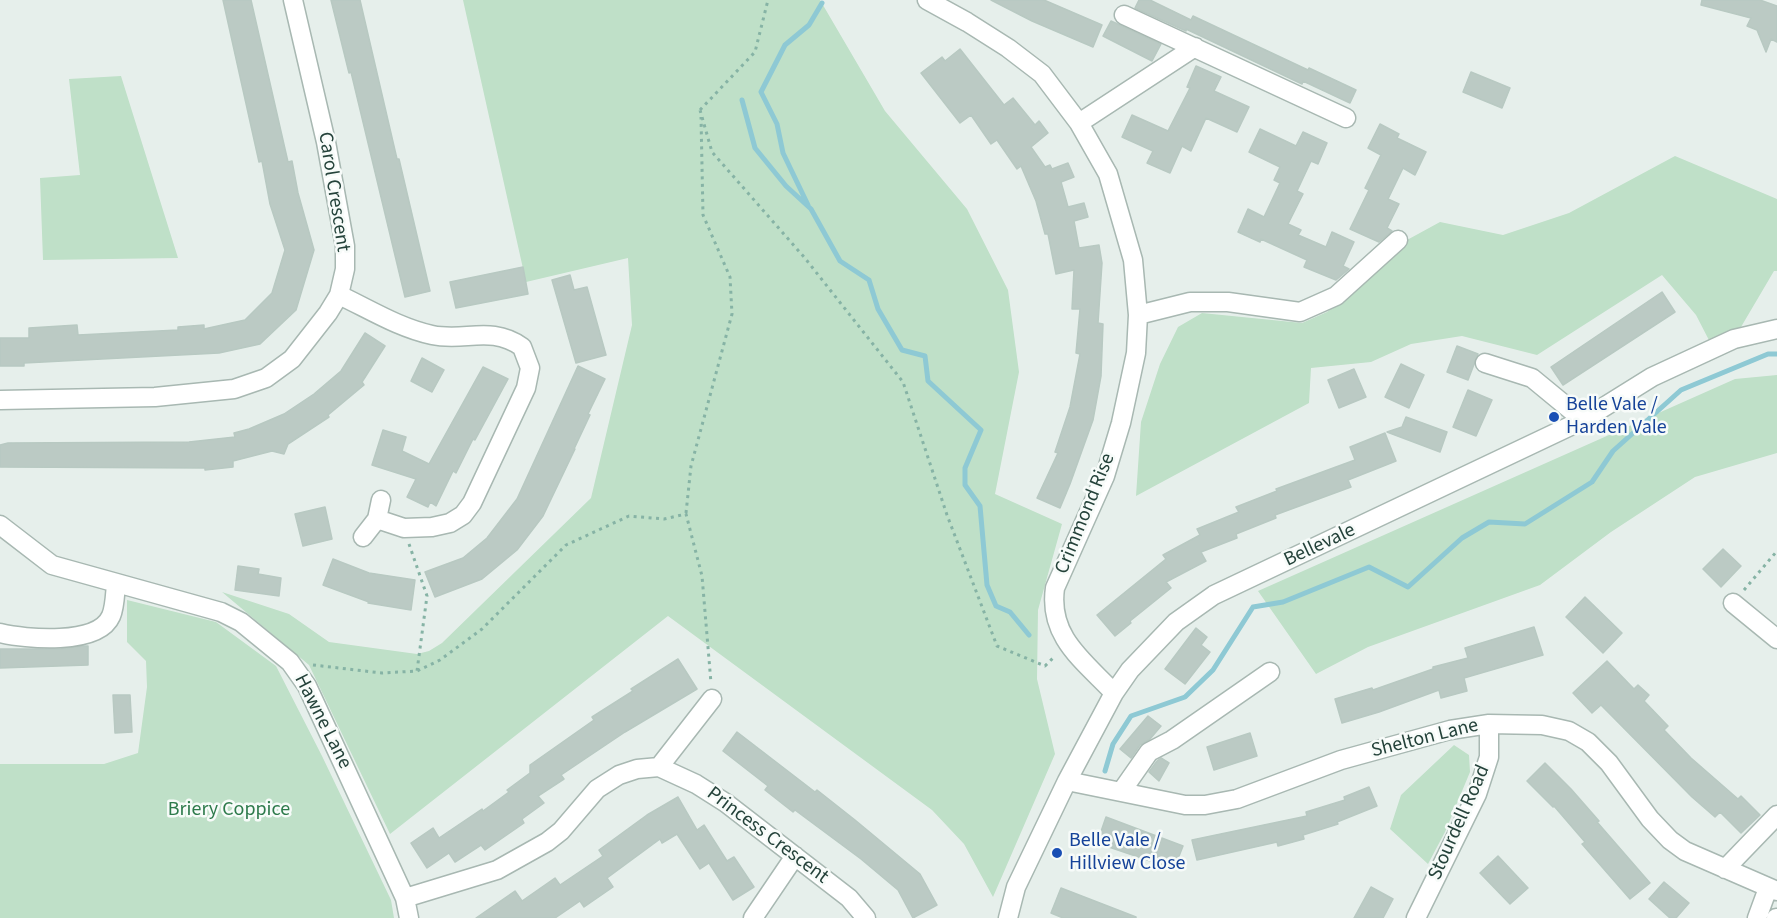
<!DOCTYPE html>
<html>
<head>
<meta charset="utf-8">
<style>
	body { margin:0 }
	canvas { display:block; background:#e6efeb }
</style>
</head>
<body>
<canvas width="1777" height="918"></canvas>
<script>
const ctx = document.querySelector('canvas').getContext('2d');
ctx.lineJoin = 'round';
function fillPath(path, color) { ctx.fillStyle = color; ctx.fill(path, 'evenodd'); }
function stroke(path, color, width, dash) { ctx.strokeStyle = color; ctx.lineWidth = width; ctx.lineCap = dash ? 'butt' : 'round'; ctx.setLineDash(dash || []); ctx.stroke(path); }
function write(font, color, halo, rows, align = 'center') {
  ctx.font = font + ' "Source Sans 3",sans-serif'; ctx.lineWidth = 5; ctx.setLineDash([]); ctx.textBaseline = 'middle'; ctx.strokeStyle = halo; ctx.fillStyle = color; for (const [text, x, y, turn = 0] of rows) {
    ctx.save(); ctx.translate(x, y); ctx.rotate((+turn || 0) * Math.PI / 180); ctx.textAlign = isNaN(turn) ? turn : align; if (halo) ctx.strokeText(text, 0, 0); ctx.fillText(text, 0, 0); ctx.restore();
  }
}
const green = new Path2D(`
	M 463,0 L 820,0 L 885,111 L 967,209 L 1008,290 L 1019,372 L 995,494 L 1062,524 L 1038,610 L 1037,679 L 1055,754 L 993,897 L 964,844 L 932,810 L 668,616 L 390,834 L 309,665 L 222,592 L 289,614 L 329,642 L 417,654 L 429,651 L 442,643 L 591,498 L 632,325 L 628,258 L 526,282 Z
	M 121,76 L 178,258 L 43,260 L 40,178 L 80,175 L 69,79 Z
	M 1675,156 L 1777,199 L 1777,271 L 1774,271 L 1741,327 L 1712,346 L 1696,315 L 1662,275 L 1537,355 L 1462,336 L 1411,344 L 1371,362 L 1311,368 L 1309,403 L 1136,496 L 1141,422 L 1160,364 L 1178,327 L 1202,313 L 1302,323 L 1327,312 L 1345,298 L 1407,240 L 1440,222 L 1503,235 L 1569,213 Z
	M 1777,375 L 1777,453 L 1695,477 L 1611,532 L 1540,585 L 1368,647 L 1316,674 L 1258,591 L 1735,379 Z
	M 127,600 L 216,622 L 276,666 L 322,756 L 391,900 L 394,918 L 0,918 L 0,764 L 104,764 L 138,753 L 147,687 L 146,661 L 127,642 Z
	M 1454,745 L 1469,755 L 1470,772 L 1445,832 L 1428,864 L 1390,829 L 1401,795 Z`);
const stream = new Path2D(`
	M 742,100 L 755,148 L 786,186 L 811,209 L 840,261 L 869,280 L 878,309 L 902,350 L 925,356 L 928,381 L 981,430 L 965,468 L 965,485 L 980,506 L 987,585 L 996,606 L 1010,612 L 1029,635
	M 808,205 L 783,153 L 777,124 L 761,92 L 785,45 L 809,25 L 822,3
	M 1105,771 L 1113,744 L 1131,716 L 1185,697 L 1213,670 L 1253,607 L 1283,602 L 1369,567 L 1408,587 L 1462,538 L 1489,522 L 1525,524 L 1592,482 L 1613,451 L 1681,390 L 1768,354 L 1777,354`);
const building = new Path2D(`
	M 223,0 L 251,0 L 288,162 L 292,161 L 298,193 L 314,250 L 296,310 L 260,344 L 219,353 L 24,363 L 24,366 L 0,366 L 0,338 L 29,338 L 29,328 L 77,325 L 78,335 L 178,330 L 178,327 L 204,325 L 204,329 L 245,320 L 272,293 L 285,250 L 270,204 L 262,161 L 259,162 Z
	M 331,0 L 360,0 L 397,159 L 399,159 L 430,291 L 405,297 L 351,72 L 349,73 Z
	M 991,0 L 1044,0 L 1102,25 L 1093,47 L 1032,21 Z
	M 1139,0 L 1150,0 L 1191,20 L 1193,16 L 1308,70 L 1309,68 L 1356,90 L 1350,103 L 1303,81 L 1302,84 L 1186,29 L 1186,31 L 1135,8 Z
	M 1702,0 L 1760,0 L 1777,6 L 1777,42 L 1771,39 L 1766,52 L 1757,30 L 1747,26 L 1751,18 L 1701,5 Z
	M 1111,21 L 1161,44 L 1152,61 L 1103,36 Z
	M 960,49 L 1004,105 L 1013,98 L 1035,125 L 1039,121 L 1048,133 L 1031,147 L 1045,167 L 1050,165 L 1052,169 L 1068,163 L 1074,177 L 1061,182 L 1068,207 L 1084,203 L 1088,217 L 1074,221 L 1079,248 L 1099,245 L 1102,263 L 1098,323 L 1103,324 L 1101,376 L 1093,420 L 1070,484 L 1060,508 L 1037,498 L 1058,453 L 1055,452 L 1070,407 L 1080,354 L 1076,353 L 1080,309 L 1072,309 L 1074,270 L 1056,274 L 1048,234 L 1045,234 L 1036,201 L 1021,166 L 1017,169 L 997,140 L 991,144 L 971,115 L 960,123 L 921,73 L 942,57 L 945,61 Z
	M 1196,66 L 1221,77 L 1214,91 L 1249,107 L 1237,132 L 1206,118 L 1191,151 L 1182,146 L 1170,173 L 1147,163 L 1153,151 L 1122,137 L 1132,115 L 1168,131 L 1190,88 L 1187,87 Z
	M 1471,72 L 1510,88 L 1502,108 L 1463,92 Z
	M 1380,124 L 1399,134 L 1397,138 L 1426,152 L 1415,175 L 1403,168 L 1388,199 L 1399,204 L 1387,228 L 1392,231 L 1379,242 L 1350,229 L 1369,190 L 1365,188 L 1381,155 L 1368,148 Z
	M 1260,129 L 1296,146 L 1303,132 L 1327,143 L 1318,164 L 1311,161 L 1297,191 L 1303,194 L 1288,224 L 1301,230 L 1298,235 L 1326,247 L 1332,232 L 1354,242 L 1343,266 L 1349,269 L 1336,280 L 1304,267 L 1307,260 L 1261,239 L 1260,242 L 1238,232 L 1248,209 L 1264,217 L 1280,183 L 1274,180 L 1280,167 L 1249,152 Z
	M 523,267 L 528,294 L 456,308 L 450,282 Z
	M 570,275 L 574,290 L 587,287 L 606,355 L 576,363 L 552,280 Z
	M 1662,292 L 1675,312 L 1563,385 L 1551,367 Z
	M 365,333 L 385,346 L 362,382 L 364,385 L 328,415 L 329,417 L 288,444 L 284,454 L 272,451 L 233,461 L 233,467 L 205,470 L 205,468 L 0,467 L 0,445 L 8,443 L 189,442 L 235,437 L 234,433 L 249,429 L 284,414 L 314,394 L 341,371 Z
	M 1457,346 L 1478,354 L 1468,380 L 1447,372 Z
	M 422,358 L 444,370 L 432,392 L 411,381 Z
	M 1401,364 L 1424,375 L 1409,408 L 1385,397 Z
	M 578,366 L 605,379 L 588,414 L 590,415 L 574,449 L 575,449 L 543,516 L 517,550 L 482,579 L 435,597 L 425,572 L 463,558 L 487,538 L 517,499 Z
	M 483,367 L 508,379 L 475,440 L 473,439 L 456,473 L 453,471 L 436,506 L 430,502 L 428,507 L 407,497 L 416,479 L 372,465 L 383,430 L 406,437 L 402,451 L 429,464 Z
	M 1354,369 L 1366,397 L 1339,408 L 1328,380 Z
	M 1468,390 L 1492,400 L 1476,436 L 1453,427 Z
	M 1406,417 L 1447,432 L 1440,452 L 1387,432 L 1402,427 Z
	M 1385,433 L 1396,461 L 1348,480 L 1351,487 L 1275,515 L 1276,518 L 1236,534 L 1237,538 L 1201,552 L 1206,561 L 1166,582 L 1171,588 L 1130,621 L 1131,623 L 1115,636 L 1097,615 L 1166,559 L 1163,555 L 1200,535 L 1197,529 L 1239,512 L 1236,507 L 1277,491 L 1276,489 L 1355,460 L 1350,447 Z
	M 325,507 L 332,539 L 303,546 L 295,514 Z
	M 1723,549 L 1741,566 L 1721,587 L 1703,569 Z
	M 333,559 L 369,573 L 415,580 L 411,610 L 368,603 L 369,602 L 323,585 Z
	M 238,566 L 259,569 L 258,574 L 281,578 L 279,596 L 235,590 Z
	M 1585,597 L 1622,633 L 1603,653 L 1566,617 Z
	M 1534,627 L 1543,655 L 1464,678 L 1467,691 L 1441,698 L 1439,690 L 1379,712 L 1342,723 L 1335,699 L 1372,688 L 1373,690 L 1433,669 L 1433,667 L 1468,658 L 1465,648 Z
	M 1196,628 L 1207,637 L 1201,645 L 1210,652 L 1185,684 L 1165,669 Z
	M 83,646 L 88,646 L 88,665 L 0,668 L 0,649 L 60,649 Z
	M 678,659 L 697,689 L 625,732 L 561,775 L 564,779 L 538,796 L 544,803 L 522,819 L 524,823 L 485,850 L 481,845 L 455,862 L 449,853 L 427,868 L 411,843 L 433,828 L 439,838 L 482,809 L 483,811 L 509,792 L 507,790 L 530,773 L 530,765 L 594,720 L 592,717 L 633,691 L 631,689 Z
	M 1607,661 L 1634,689 L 1638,685 L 1649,695 L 1644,701 L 1668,726 L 1664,730 L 1691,758 L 1738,799 L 1741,796 L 1760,815 L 1741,833 L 1720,812 L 1715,817 L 1692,797 L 1601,705 L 1592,713 L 1573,693 Z
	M 113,695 L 130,695 L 132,732 L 115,733 Z
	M 1148,716 L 1161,726 L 1150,739 L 1140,745 L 1131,758 L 1120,749 Z
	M 737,732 L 815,792 L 817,790 L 855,820 L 920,874 L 937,905 L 913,918 L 898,890 L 861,859 L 795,810 L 793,812 L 765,790 L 768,786 L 723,751 Z
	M 1250,733 L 1257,756 L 1214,770 L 1207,747 Z
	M 1161,758 L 1169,763 L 1159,781 L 1149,772 L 1157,761 Z
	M 1545,763 L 1571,789 L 1599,821 L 1597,822 L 1650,883 L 1630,899 L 1582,844 L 1585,842 L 1554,806 L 1553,807 L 1527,781 Z
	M 1369,787 L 1377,806 L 1337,822 L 1338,824 L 1303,835 L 1304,839 L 1278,846 L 1277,842 L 1197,860 L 1192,840 L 1307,816 L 1306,812 L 1345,800 L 1344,797 Z
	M 678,797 L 697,830 L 704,825 L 727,861 L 734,857 L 754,887 L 733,900 L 709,863 L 700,869 L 677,834 L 662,843 L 660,839 L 607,878 L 613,887 L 584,907 L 580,901 L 555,918 L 476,918 L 515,891 L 522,901 L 555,878 L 560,885 L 603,856 L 599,850 L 647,815 Z
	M 1106,817 L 1183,846 L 1174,869 L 1097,843 Z
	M 1498,856 L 1528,888 L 1510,904 L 1480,873 Z
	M 1664,882 L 1689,903 L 1676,918 L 1670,918 L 1649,899 Z
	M 1371,887 L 1393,899 L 1383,918 L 1354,918 Z
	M 1061,888 L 1136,917 L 1136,918 L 1063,918 L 1051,913 Z`);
const path = new Path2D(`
	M 700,110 L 712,152 L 804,257 L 903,382 L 947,515 L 997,646 L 1045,666 L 1055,656
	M 700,110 L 755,52 L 768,0
	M 686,513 L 691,466 L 732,314 L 730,277 L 703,215 L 701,117
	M 409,544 L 427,596 L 417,671
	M 1744,590 L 1777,551
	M 313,665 L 382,673 L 417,671 L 440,660 L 482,629 L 566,545 L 629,516 L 664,519 L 686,514 L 702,576 L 711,683`);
const minor = new Path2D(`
	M 927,0 L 967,22 L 1008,48 L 1042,74 L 1079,123 L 1108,174 L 1133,260 L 1138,315 L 1136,353 L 1121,423 L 1105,476 L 1055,588 C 1048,637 1084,661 1114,693
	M 1124,15 L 1346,118
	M 1079,123 L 1195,47
	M 339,295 C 369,309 399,328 432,335 C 465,342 491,325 522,347 L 530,368 L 526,388 L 472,503 L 463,515 L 450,523 L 432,527 L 404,528 L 377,519
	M 1138,315 L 1190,302 L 1228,302 L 1300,312 L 1336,296 L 1398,240
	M 1485,363 L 1532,378 L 1583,420
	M 0,400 L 155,397 L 234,389 L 266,378 L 292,359 L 328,313 L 339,295 L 345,269 L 345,246 L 326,142 L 293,0
	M 0,525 L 52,565 L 221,612 L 241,622 L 290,662 L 307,686 L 405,898 L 409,918
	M 363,537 L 377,519 L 381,500
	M 1733,603 L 1777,639
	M 0,633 C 25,639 98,646 111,616 C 115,607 115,593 116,584
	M 659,767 L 712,699
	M 1067,781 L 1185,805 L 1205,805 L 1237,799 L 1341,760 L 1450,730 L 1489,724 L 1542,725 L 1569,731 L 1588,742 L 1609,763 L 1650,819 L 1670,840 L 1685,851 L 1777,891
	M 1121,792 L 1149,752 L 1172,740 L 1270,672
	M 1725,869 L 1777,815
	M 405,898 L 497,870 L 547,842 L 561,831 L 597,789 L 619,775 L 637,769 L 659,767 L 696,784 L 726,803 L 849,898 L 866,918
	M 753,918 L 795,856
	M 1008,918 L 1016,887 L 1067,781 L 1114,693 L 1130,670 L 1176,622 L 1214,595 L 1583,420 L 1652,377 L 1734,339 L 1777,329
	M 1416,918 L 1477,794 L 1489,757 L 1489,724
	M 1757,918 L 1768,888
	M 1776,918 L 1777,918`);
const markers = [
	[1554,417,6,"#1a4fb4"],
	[1057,853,6,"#1a4fb4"]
];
const streetNames = [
	["Carol Crescent",333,192,81],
	["Crimmond Rise",1086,514,-68],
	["Bellevale",1320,546,-25],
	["Hawne Lane",322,722,63],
	["Shelton Lane",1425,739,-14],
	["Stourdell Road",1460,823,-66],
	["Princess Crescent",767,836,37]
];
const transitNames = [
	["Belle Vale /",1566,406],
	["Harden Vale",1566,429],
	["Belle Vale /",1069,842],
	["Hillview Close",1069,865]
];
const parkNames = [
	["Briery Coppice",229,811]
];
fillPath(green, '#bfe0c8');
stroke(stream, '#8ec9d4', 5);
fillPath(building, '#bbcac4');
stroke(building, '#b8c9c2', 1.5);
stroke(minor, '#a8b8b2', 21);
stroke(path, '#86b3a5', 3, [3, 4.5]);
stroke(minor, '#fff', 18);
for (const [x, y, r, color] of markers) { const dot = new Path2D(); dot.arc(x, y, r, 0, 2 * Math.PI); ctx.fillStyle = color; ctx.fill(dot); stroke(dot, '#f7fbf9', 2); }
write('20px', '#24423a', '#f7fbf9', streetNames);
write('20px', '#164399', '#f7fbf9', transitNames, 'left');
write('20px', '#2d7a4b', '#f7fbf9', parkNames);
</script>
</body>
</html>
